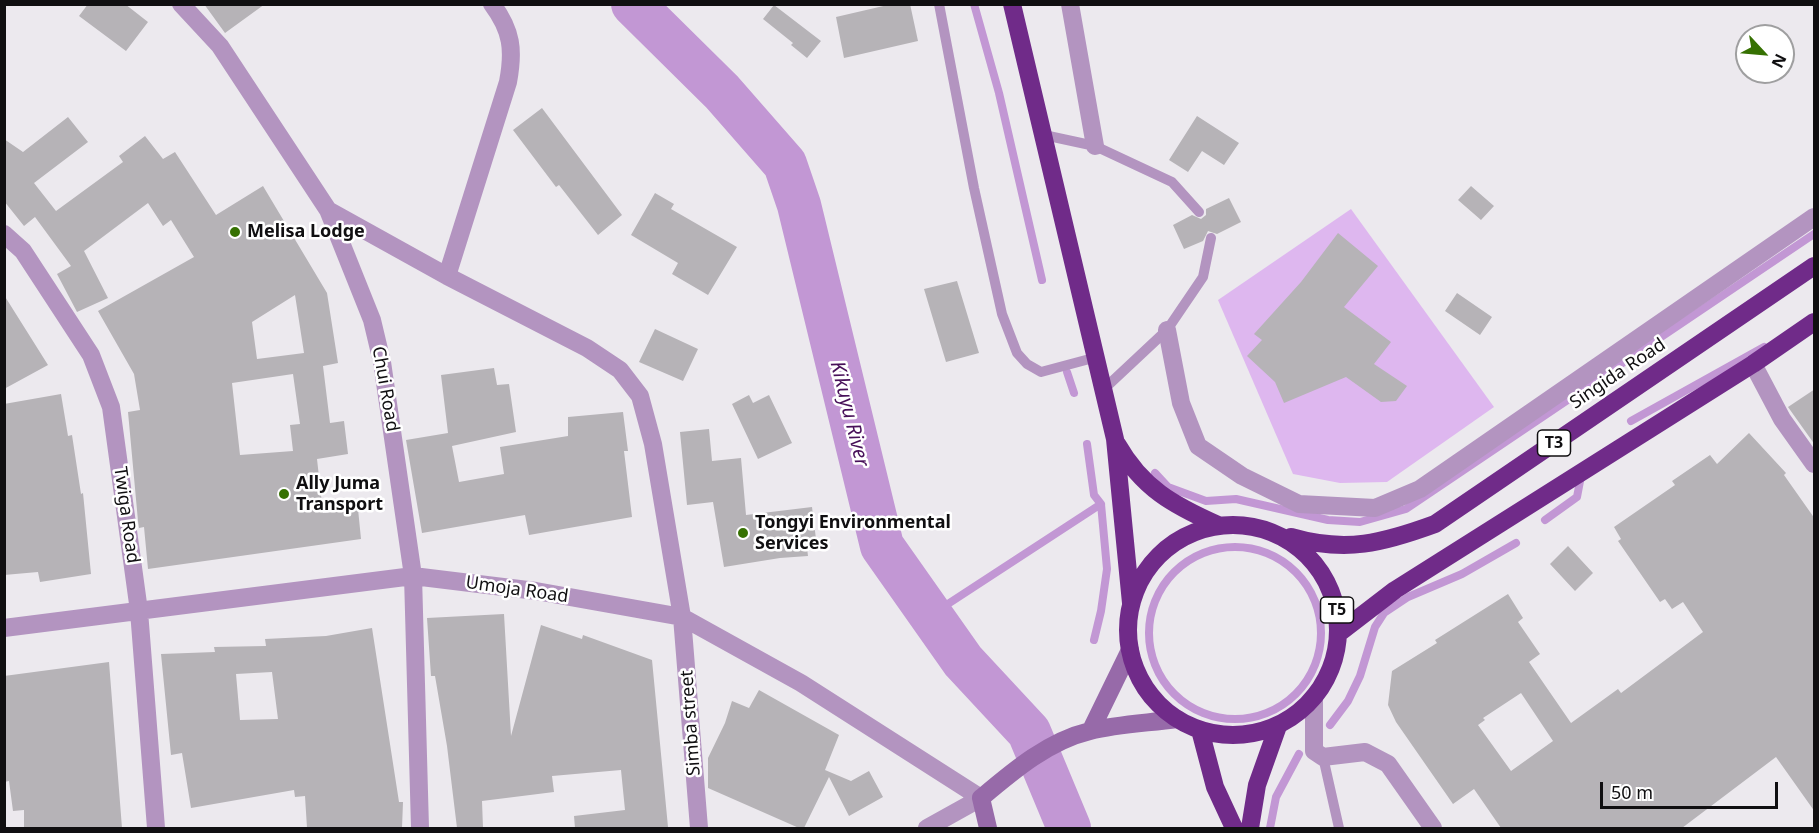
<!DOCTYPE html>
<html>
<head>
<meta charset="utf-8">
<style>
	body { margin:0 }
	#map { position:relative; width:1819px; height:833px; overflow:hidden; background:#ece9ee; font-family:"Noto Sans",sans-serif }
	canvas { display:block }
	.frame { position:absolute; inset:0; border:6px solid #100f11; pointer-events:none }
	.north { position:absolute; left:1735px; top:24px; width:60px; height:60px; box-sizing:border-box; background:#fff; border:2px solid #9f9fa0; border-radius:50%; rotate:116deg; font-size:16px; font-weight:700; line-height:24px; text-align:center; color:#100f11 }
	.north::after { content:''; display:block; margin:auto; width:21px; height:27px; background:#367102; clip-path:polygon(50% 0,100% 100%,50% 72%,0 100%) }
	.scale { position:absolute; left:1600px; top:782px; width:178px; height:27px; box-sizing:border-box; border:3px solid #100f11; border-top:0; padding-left:8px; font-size:18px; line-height:21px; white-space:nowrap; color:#100f11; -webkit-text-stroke:4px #fff; paint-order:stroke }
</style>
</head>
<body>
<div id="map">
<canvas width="1819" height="833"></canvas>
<div class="frame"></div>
<div class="north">N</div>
<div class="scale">50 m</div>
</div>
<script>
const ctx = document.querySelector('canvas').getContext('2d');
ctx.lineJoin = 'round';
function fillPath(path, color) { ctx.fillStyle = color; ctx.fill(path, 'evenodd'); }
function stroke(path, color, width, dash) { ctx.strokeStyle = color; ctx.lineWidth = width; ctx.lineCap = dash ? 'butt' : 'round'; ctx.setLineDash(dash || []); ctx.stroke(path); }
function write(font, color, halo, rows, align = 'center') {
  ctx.font = font + ' "Noto Sans",sans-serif'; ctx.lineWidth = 5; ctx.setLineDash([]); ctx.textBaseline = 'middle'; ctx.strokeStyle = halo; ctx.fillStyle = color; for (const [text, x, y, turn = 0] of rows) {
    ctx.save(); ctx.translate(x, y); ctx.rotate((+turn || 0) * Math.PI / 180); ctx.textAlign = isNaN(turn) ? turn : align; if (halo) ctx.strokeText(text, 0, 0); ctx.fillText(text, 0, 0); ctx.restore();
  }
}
const green = new Path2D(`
	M 1351,209 L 1494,407 L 1387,482 L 1340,483 L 1293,474 L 1218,300 Z`);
const stream = new Path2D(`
	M 974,4 L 999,93 L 1042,280
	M 1067,372 L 1074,393
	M 1631,421 L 1764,347
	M 1087,444 L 1094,495 L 1101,504 L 1107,569 L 1101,611 L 1094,640
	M 1155,473 L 1168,487 L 1206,501 L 1236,499 L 1328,520 L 1360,522 L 1406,509 L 1814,234
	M 1545,520 L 1577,497 L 1581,476
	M1149 633a86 86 0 1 1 172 0a86 86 0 1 1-172 0Z
	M 931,615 L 1101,504
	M 1330,725 L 1348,701 L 1360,676 L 1375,627 L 1384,613 L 1408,597 L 1462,574 L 1516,543
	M 1270,828 L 1276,797 L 1299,754`);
const river = new Path2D(`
	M 633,4 L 722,92 L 785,164 L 799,205 L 882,546 L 963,661 L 1029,732 L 1069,828`);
const building = new Path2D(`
	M 88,4 L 125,4 L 148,22 L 126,51 L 79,16 Z
	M 204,4 L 265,4 L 225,33 Z
	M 892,4 L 910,4 L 918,41 L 844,58 L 836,17 Z
	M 774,5 L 821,41 L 807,58 L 791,45 L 793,43 L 763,19 Z
	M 542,108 L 622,215 L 598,235 L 559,185 L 556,187 L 513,130 Z
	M 1197,116 L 1239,143 L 1224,165 L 1202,151 L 1188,172 L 1169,160 Z
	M 68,117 L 88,142 L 34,183 L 56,211 L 123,162 L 119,156 L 145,136 L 163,159 L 175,152 L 216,215 L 263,186 L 327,293 L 338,363 L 323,366 L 330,423 L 344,421 L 348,454 L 317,459 L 323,513 L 358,509 L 361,539 L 148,569 L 144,527 L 139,528 L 138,521 L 128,412 L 140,410 L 134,374 L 98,311 L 194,257 L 171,220 L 163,226 L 148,203 L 84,251 L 108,298 L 77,312 L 57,274 L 71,266 L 35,217 L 24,226 L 4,201 L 4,139 L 23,152 ZM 295,295 L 304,353 L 257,359 L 252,322 ZM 293,374 L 300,424 L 290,425 L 293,451 L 240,455 L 232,383 Z
	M 1471,186 L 1494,206 L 1481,220 L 1458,200 Z
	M 655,193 L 674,204 L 671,209 L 737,247 L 708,295 L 672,274 L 678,263 L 631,235 Z
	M 1229,198 L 1241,222 L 1217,234 L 1208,231 L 1203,241 L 1184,249 L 1173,225 L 1192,215 L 1201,219 L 1206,215 L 1206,209 Z
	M 1338,233 L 1378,266 L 1344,307 L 1391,342 L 1374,364 L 1407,386 L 1396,401 L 1381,402 L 1346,377 L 1284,403 L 1275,382 L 1247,356 L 1262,340 L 1254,334 L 1301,282 Z
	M 957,281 L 979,353 L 946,362 L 924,289 Z
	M 1457,293 L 1492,317 L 1480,335 L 1445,311 Z
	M 4,295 L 48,365 L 4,389 Z
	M 655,329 L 698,349 L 683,381 L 639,362 Z
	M 494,368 L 497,385 L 509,384 L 516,432 L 452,446 L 459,482 L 504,474 L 500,447 L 568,436 L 568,417 L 623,412 L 628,451 L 624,451 L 632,517 L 529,535 L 525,515 L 422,533 L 406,440 L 448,433 L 441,375 Z
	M 1815,389 L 1815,445 L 1788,407 Z
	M 61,394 L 68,436 L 72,435 L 81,494 L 83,493 L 91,574 L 40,582 L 38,572 L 4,575 L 4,404 Z
	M 749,395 L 753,403 L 769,395 L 792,443 L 758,459 L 732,404 Z
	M 709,429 L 712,461 L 741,458 L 746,515 L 812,507 L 816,539 L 806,540 L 808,556 L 780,558 L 724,567 L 713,502 L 687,505 L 680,432 Z
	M 1749,433 L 1786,473 L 1784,475 L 1815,519 L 1815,812 L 1776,757 L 1682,828 L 1501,828 L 1474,789 L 1453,804 L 1396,722 L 1388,705 L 1392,671 L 1437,643 L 1435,640 L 1508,594 L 1523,618 L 1518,622 L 1540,654 L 1529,662 L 1571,723 L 1618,689 L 1621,693 L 1703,632 L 1683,602 L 1672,609 L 1665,599 L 1660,602 L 1618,541 L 1621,539 L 1614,527 L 1675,485 L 1672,481 L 1710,455 L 1717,464 ZM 1521,693 L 1553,741 L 1511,771 L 1478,725 L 1485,720 L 1483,718 Z
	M 1568,546 L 1593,573 L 1575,591 L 1550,564 Z
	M 504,614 L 511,736 L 541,625 L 582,639 L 583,635 L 652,660 L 668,827 L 575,828 L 574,816 L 625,810 L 621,770 L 552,776 L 554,792 L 482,801 L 483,828 L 457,828 L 447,746 L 435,676 L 431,676 L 427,618 Z
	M 372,628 L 399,802 L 403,802 L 402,828 L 307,828 L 305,796 L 295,797 L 294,790 L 191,808 L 182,753 L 171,755 L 161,654 L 215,652 L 214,647 L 266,646 L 265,639 L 326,636 ZM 272,672 L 278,719 L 240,720 L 236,674 Z
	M 109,662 L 122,828 L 24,828 L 24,810 L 13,811 L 9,781 L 4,782 L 4,676 Z
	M 759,690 L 839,735 L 825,770 L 851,781 L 869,771 L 883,797 L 849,816 L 829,777 L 804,828 L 799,828 L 708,788 L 708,758 L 725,723 L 732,701 L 749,708 Z`);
const lane = new Path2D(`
	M 939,4 L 974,188 L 1002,314 L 1017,353 L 1027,364 L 1041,372 L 1097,357
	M 1044,135 L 1095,146 L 1172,182 L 1199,212
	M 1104,389 L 1167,330 L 1203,277 L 1211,238
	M 1323,757 L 1339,828`);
const street = new Path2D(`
	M 181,4 L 220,46 L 328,210 L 372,320 L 382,362 L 413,576 L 420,828
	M 1070,4 L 1095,146
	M 328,210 L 447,276 L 587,348 L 620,370 L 640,396 L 653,444 L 682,617 L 699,828
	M 4,234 L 23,251 L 91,355 L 111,407 L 139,611 L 156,828
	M 447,276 L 508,82 C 514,50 512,31 492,4
	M 1167,330 L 1181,403 L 1198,446 L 1242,476 L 1299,504 L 1375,508 L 1420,489 L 1814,217
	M 1753,364 L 1782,419 L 1814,464
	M 4,628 L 413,576 L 536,591 L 682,617 L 801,683 L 981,798 L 927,828
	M 1314,697 L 1314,751 L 1323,757 L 1365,752 L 1388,764 L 1433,828`);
const secondary = new Path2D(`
	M 1091,730 L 1130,650
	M 988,828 L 981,798 C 1013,771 1048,741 1090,731 C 1117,724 1148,723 1177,719`);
const highway = new Path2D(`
	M 1012,4 L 1115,439 L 1131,603
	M 1117,444 C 1142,488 1173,505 1218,525
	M1128 630a105 105 0 1 1 210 0a105 105 0 1 1-210 0Z
	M 1291,537 C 1346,553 1383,543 1435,524 L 1814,266
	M 1339,633 L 1395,590 L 1753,364 L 1814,322
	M 1200,730 L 1215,787 L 1234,828
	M 1250,828 L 1257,785 L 1278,726`);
const markers = [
	[235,232,6,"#367102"],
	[284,494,6,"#367102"],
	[743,533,6,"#367102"]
];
const shields = [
	[1554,443,33],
	[1337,610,33]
];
const shieldNames = [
	["T3",1554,443],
	["T5",1337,610]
];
const poiNames = [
	["Melisa Lodge",247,232],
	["Ally Juma",296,484],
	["Transport",296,505],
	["Tongyi Environmental",755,523],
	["Services",755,544]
];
const streetNames = [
	["Singida Road",1618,374,-34],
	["Chui Road",385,389,80],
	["Twiga Road",126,515,82],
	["Umoja Road",517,590,8],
	["Simba street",691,723,-94]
];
const waterNames = [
	["Kikuyu River",849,414,76]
];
fillPath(green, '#deb7ef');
stroke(stream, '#c297d4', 8);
stroke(river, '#c297d4', 44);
fillPath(building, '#b6b3b7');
stroke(lane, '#b394c0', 10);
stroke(street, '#b394c0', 18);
stroke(secondary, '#976aa9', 18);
stroke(highway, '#702b89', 18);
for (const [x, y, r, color] of markers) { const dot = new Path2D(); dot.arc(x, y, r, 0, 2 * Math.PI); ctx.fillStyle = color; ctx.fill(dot); stroke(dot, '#fff', 2); }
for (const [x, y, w] of shields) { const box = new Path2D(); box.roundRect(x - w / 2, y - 13, w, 26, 4.5); ctx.fillStyle = '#fff'; ctx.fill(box); stroke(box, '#100f11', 1.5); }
write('bold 16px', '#100f11', null, shieldNames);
write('bold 18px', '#100f11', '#fff', poiNames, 'left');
write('18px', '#100f11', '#fff', streetNames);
write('italic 20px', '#471059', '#fff', waterNames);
</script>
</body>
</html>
